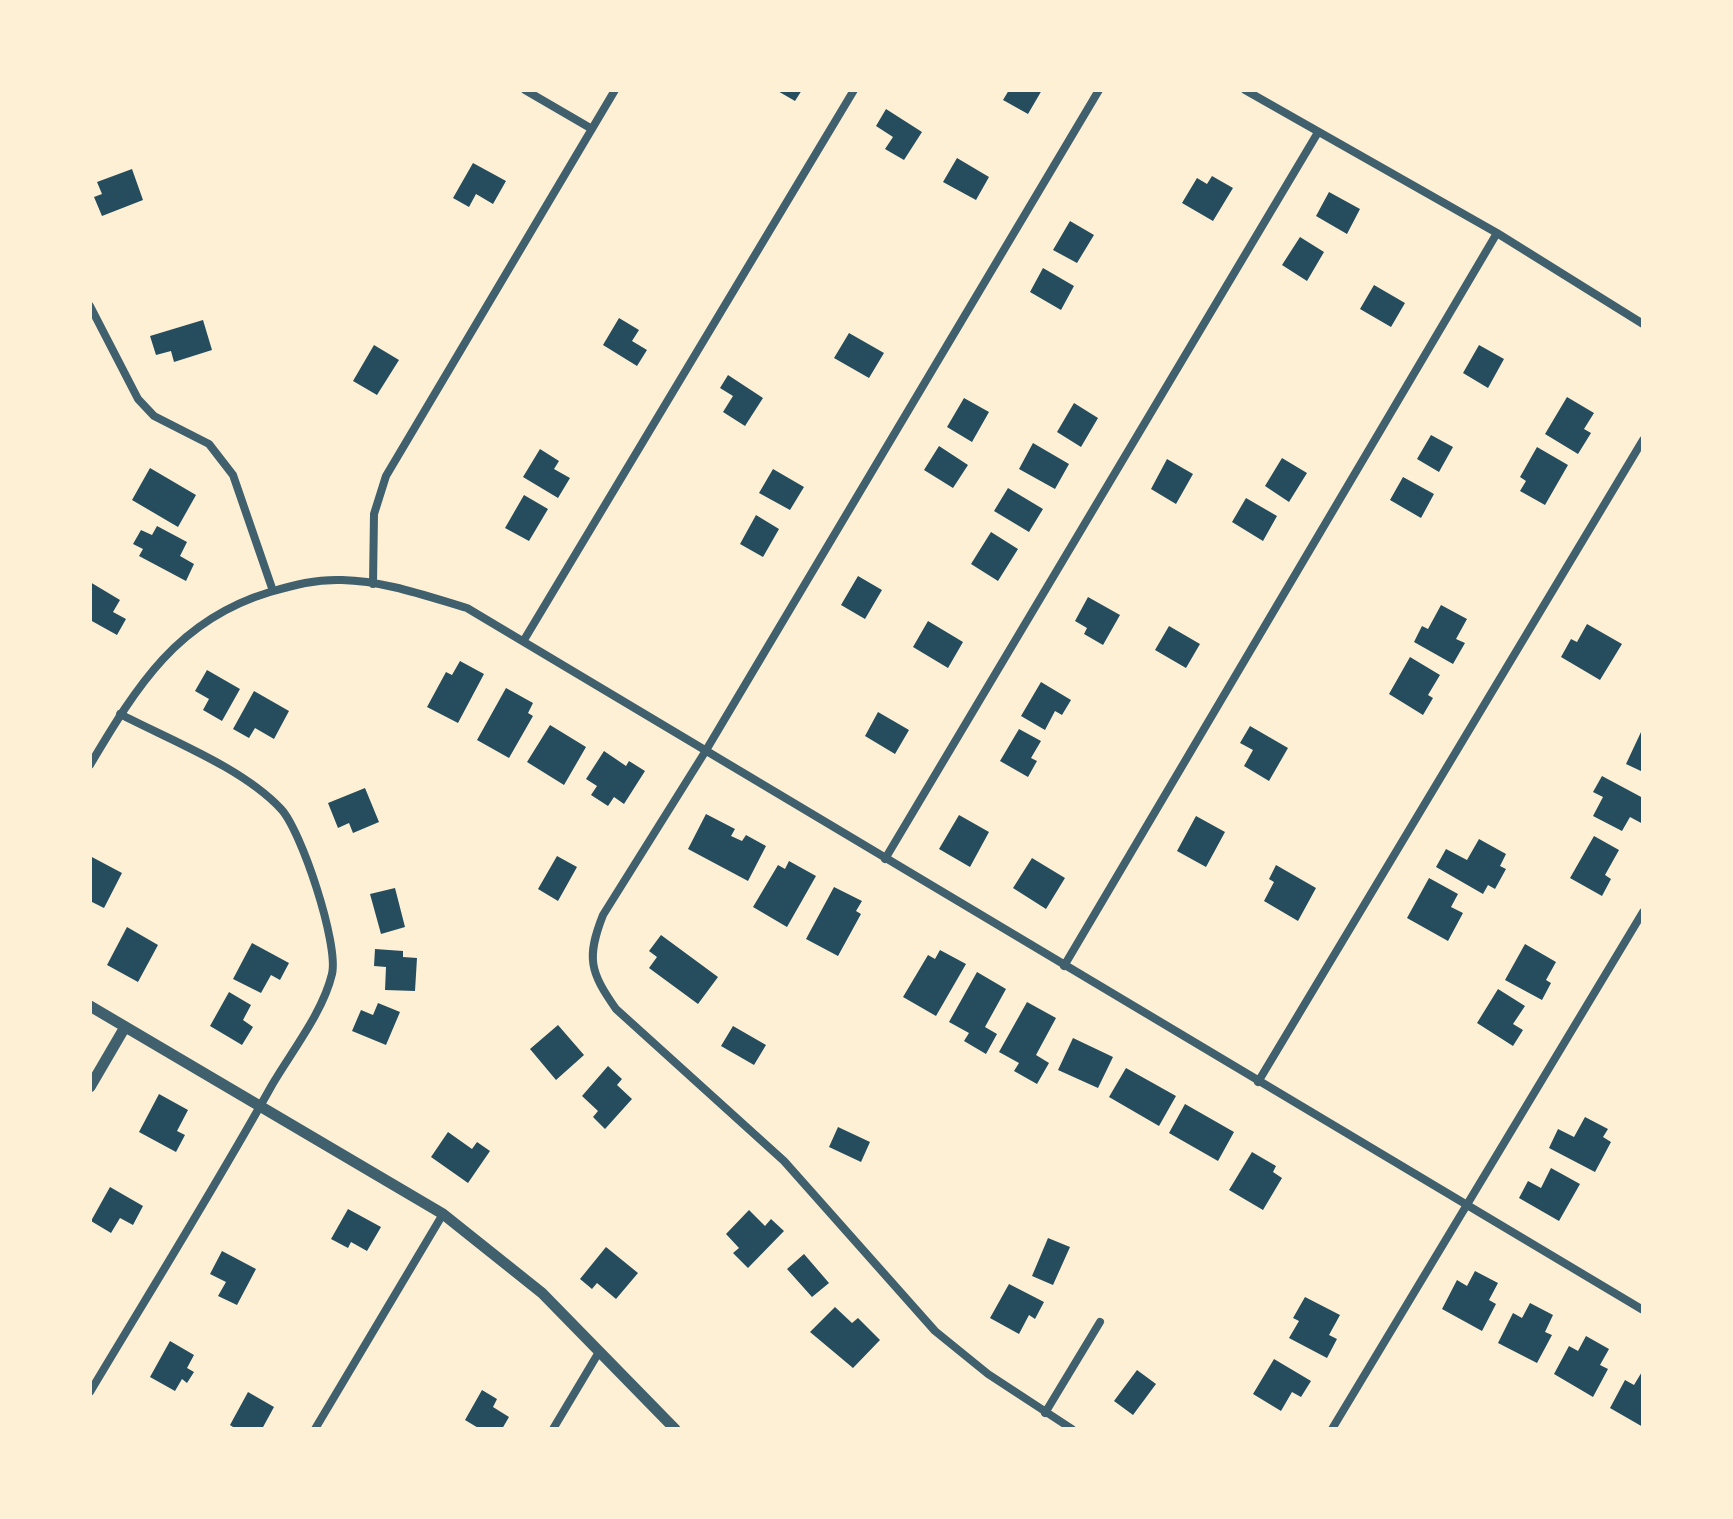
<!DOCTYPE html>
<html>
<head>
<meta charset="utf-8">
<style>
	body { margin:0 }
	#map { position:relative; width:1733px; height:1519px; overflow:hidden; background:#fdf0d5; font-family:Raleway,sans-serif }
	canvas { display:block }
	.frame { position:absolute; inset:0; border:92px solid #fdf0d5; pointer-events:none }
</style>
</head>
<body>
<div id="map">
<canvas width="1733" height="1519"></canvas>
<div class="frame"></div>
</div>
<script>
const ctx = document.querySelector('canvas').getContext('2d');
ctx.lineJoin = 'round';
function fillPath(path, color) { ctx.fillStyle = color; ctx.fill(path, 'evenodd'); }
function stroke(path, color, width, dash) { ctx.strokeStyle = color; ctx.lineWidth = width; ctx.lineCap = dash ? 'butt' : 'round'; ctx.setLineDash(dash || []); ctx.stroke(path); }
const building = new Path2D(`
	M 776,90 L 802,90 L 795,101 Z
	M 1009,90 L 1042,90 L 1028,114 L 1003,100 Z
	M 886,109 L 922,132 L 904,160 L 885,149 L 893,137 L 876,126 Z
	M 957,158 L 989,177 L 976,200 L 943,182 Z
	M 473,163 L 506,181 L 493,204 L 476,194 L 469,207 L 453,198 Z
	M 132,169 L 143,200 L 102,216 L 94,197 L 102,194 L 97,182 Z
	M 1212,176 L 1233,188 L 1213,221 L 1182,203 L 1197,178 L 1207,184 Z
	M 1329,192 L 1360,209 L 1347,234 L 1316,216 Z
	M 1070,221 L 1094,235 L 1077,263 L 1053,250 Z
	M 1300,237 L 1324,252 L 1307,281 L 1282,265 Z
	M 1043,268 L 1074,286 L 1061,310 L 1030,292 Z
	M 1374,285 L 1405,303 L 1391,327 L 1360,309 Z
	M 619,318 L 639,330 L 632,341 L 647,350 L 637,366 L 603,345 Z
	M 203,320 L 212,350 L 174,362 L 171,351 L 156,355 L 150,336 Z
	M 849,333 L 884,353 L 869,378 L 834,358 Z
	M 374,345 L 399,360 L 377,395 L 353,381 Z
	M 1479,345 L 1504,359 L 1488,388 L 1463,373 Z
	M 728,375 L 763,398 L 745,426 L 723,412 L 733,396 L 720,388 Z
	M 1567,397 L 1594,413 L 1584,429 L 1591,433 L 1578,454 L 1545,434 Z
	M 964,398 L 989,412 L 972,442 L 947,427 Z
	M 1074,403 L 1098,418 L 1081,447 L 1057,432 Z
	M 1431,435 L 1453,447 L 1439,472 L 1417,459 Z
	M 1033,443 L 1069,464 L 1055,489 L 1019,469 Z
	M 939,446 L 968,465 L 953,488 L 924,470 Z
	M 1537,447 L 1568,465 L 1545,505 L 1520,491 L 1526,481 L 1520,477 Z
	M 540,449 L 559,461 L 554,469 L 570,478 L 558,498 L 523,477 Z
	M 1282,458 L 1307,473 L 1289,502 L 1265,486 Z
	M 1167,459 L 1193,474 L 1176,504 L 1151,489 Z
	M 150,468 L 196,495 L 178,527 L 132,500 Z
	M 773,469 L 804,487 L 790,510 L 759,493 Z
	M 1403,477 L 1434,494 L 1421,518 L 1390,500 Z
	M 1008,488 L 1043,509 L 1029,532 L 994,511 Z
	M 524,495 L 548,509 L 529,541 L 505,528 Z
	M 1246,498 L 1277,516 L 1263,541 L 1232,522 Z
	M 756,515 L 779,529 L 763,557 L 740,544 Z
	M 157,526 L 187,542 L 180,556 L 194,564 L 186,581 L 139,556 L 143,549 L 133,544 L 141,530 L 152,535 Z
	M 991,532 L 1018,549 L 998,581 L 971,564 Z
	M 858,576 L 882,590 L 865,619 L 841,605 Z
	M 90,582 L 120,600 L 113,612 L 126,619 L 117,635 L 90,620 Z
	M 1088,597 L 1120,615 L 1103,645 L 1084,634 L 1087,628 L 1075,621 Z
	M 1441,605 L 1467,619 L 1456,639 L 1465,643 L 1453,664 L 1414,642 L 1422,626 L 1428,629 Z
	M 928,621 L 963,642 L 948,668 L 913,647 Z
	M 1587,624 L 1622,644 L 1600,680 L 1561,657 L 1571,639 L 1577,642 Z
	M 1169,626 L 1200,644 L 1186,668 L 1155,650 Z
	M 1410,657 L 1440,675 L 1428,695 L 1433,698 L 1423,715 L 1389,694 Z
	M 460,661 L 484,674 L 458,723 L 427,707 L 446,672 L 452,675 Z
	M 207,670 L 240,689 L 222,721 L 203,710 L 209,699 L 195,691 Z
	M 1041,682 L 1071,700 L 1062,715 L 1055,711 L 1045,730 L 1021,716 Z
	M 506,688 L 533,703 L 528,713 L 533,716 L 509,758 L 477,740 Z
	M 254,691 L 289,711 L 274,739 L 255,728 L 249,738 L 233,729 Z
	M 878,712 L 909,730 L 895,754 L 865,736 Z
	M 550,725 L 586,747 L 564,785 L 527,762 Z
	M 1250,726 L 1288,748 L 1269,781 L 1244,766 L 1253,750 L 1240,743 Z
	M 1019,729 L 1041,741 L 1031,758 L 1037,761 L 1028,777 L 1000,761 Z
	M 1641,732 L 1643,733 L 1643,772 L 1626,764 Z
	M 604,751 L 626,766 L 629,761 L 645,771 L 624,804 L 614,797 L 608,806 L 591,795 L 597,786 L 586,779 Z
	M 1602,776 L 1643,798 L 1643,824 L 1630,817 L 1622,831 L 1593,816 L 1603,797 L 1593,792 Z
	M 365,788 L 379,822 L 353,833 L 349,823 L 338,828 L 328,803 Z
	M 706,814 L 735,829 L 731,836 L 742,841 L 746,835 L 766,846 L 748,881 L 688,849 Z
	M 959,815 L 989,832 L 970,867 L 939,849 Z
	M 1196,816 L 1225,832 L 1206,867 L 1177,851 Z
	M 1594,836 L 1619,850 L 1605,875 L 1611,879 L 1602,896 L 1570,878 Z
	M 1479,839 L 1506,854 L 1500,866 L 1506,869 L 1495,889 L 1488,885 L 1483,894 L 1436,867 L 1446,849 L 1467,860 Z
	M 90,856 L 122,873 L 104,908 L 90,901 Z
	M 557,856 L 577,867 L 558,901 L 538,889 Z
	M 1032,858 L 1065,878 L 1046,909 L 1013,888 Z
	M 789,861 L 816,876 L 787,927 L 753,907 L 778,865 L 785,869 Z
	M 1276,865 L 1316,888 L 1298,921 L 1264,901 L 1274,882 L 1269,879 Z
	M 1429,878 L 1458,894 L 1451,907 L 1463,913 L 1448,941 L 1407,918 Z
	M 834,887 L 862,901 L 856,911 L 861,914 L 838,956 L 806,939 Z
	M 395,888 L 405,927 L 381,934 L 370,894 Z
	M 127,927 L 158,945 L 138,982 L 107,965 Z
	M 661,935 L 718,977 L 698,1004 L 649,968 L 657,957 L 649,951 Z
	M 252,943 L 289,963 L 280,980 L 271,975 L 261,993 L 233,979 Z
	M 1525,944 L 1556,962 L 1546,980 L 1551,983 L 1542,1000 L 1505,980 Z
	M 375,949 L 403,951 L 403,957 L 417,958 L 415,991 L 385,990 L 386,967 L 374,966 Z
	M 940,950 L 966,964 L 936,1016 L 903,997 L 928,955 L 935,959 Z
	M 977,972 L 1006,989 L 985,1027 L 997,1034 L 986,1054 L 964,1041 L 969,1033 L 949,1022 Z
	M 1498,989 L 1525,1006 L 1513,1024 L 1523,1030 L 1513,1046 L 1477,1023 Z
	M 229,992 L 251,1005 L 243,1020 L 253,1027 L 242,1045 L 210,1026 Z
	M 1027,1002 L 1056,1018 L 1036,1055 L 1049,1063 L 1037,1084 L 1014,1071 L 1019,1063 L 999,1052 Z
	M 378,1003 L 400,1012 L 386,1045 L 352,1031 L 361,1010 L 373,1015 Z
	M 558,1025 L 584,1055 L 556,1080 L 530,1049 Z
	M 733,1026 L 766,1045 L 754,1065 L 721,1046 Z
	M 1073,1038 L 1113,1057 L 1098,1088 L 1058,1070 Z
	M 608,1066 L 622,1079 L 617,1085 L 632,1099 L 605,1129 L 593,1117 L 598,1111 L 582,1096 Z
	M 1126,1068 L 1176,1096 L 1159,1126 L 1109,1097 Z
	M 159,1094 L 188,1110 L 177,1131 L 185,1135 L 176,1152 L 139,1132 Z
	M 1185,1104 L 1234,1132 L 1218,1161 L 1169,1133 Z
	M 1585,1117 L 1608,1129 L 1603,1137 L 1611,1142 L 1595,1172 L 1549,1148 L 1558,1129 L 1574,1137 Z
	M 838,1127 L 870,1142 L 861,1162 L 829,1147 Z
	M 448,1132 L 472,1149 L 477,1142 L 490,1151 L 468,1183 L 431,1157 Z
	M 1252,1152 L 1276,1166 L 1273,1172 L 1282,1178 L 1263,1210 L 1229,1190 Z
	M 1551,1168 L 1580,1184 L 1559,1221 L 1519,1198 L 1528,1181 L 1541,1188 Z
	M 110,1187 L 143,1206 L 133,1225 L 120,1218 L 111,1233 L 91,1221 Z
	M 348,1209 L 381,1227 L 367,1251 L 351,1242 L 348,1248 L 331,1239 Z
	M 749,1210 L 765,1226 L 771,1219 L 784,1231 L 748,1268 L 733,1253 L 739,1248 L 726,1234 Z
	M 1048,1238 L 1070,1247 L 1053,1285 L 1032,1276 Z
	M 606,1247 L 638,1273 L 616,1299 L 597,1283 L 592,1289 L 580,1279 Z
	M 222,1251 L 256,1269 L 237,1305 L 218,1296 L 226,1282 L 210,1274 Z
	M 804,1254 L 829,1283 L 812,1297 L 787,1269 Z
	M 1475,1271 L 1498,1283 L 1489,1300 L 1496,1304 L 1482,1331 L 1442,1309 L 1457,1280 L 1467,1286 Z
	M 1009,1284 L 1044,1302 L 1035,1319 L 1029,1315 L 1019,1334 L 990,1318 Z
	M 1305,1297 L 1340,1315 L 1329,1335 L 1337,1339 L 1327,1358 L 1289,1338 L 1299,1321 L 1293,1318 Z
	M 1530,1303 L 1553,1315 L 1545,1332 L 1552,1335 L 1537,1363 L 1498,1343 L 1513,1313 L 1522,1318 Z
	M 835,1307 L 852,1323 L 858,1318 L 880,1340 L 853,1368 L 810,1332 Z
	M 1586,1336 L 1609,1349 L 1600,1365 L 1608,1369 L 1593,1397 L 1554,1374 L 1569,1346 L 1578,1351 Z
	M 170,1341 L 194,1355 L 187,1368 L 194,1372 L 187,1383 L 182,1379 L 175,1391 L 150,1377 Z
	M 1274,1359 L 1311,1381 L 1301,1397 L 1292,1392 L 1281,1411 L 1253,1394 Z
	M 1137,1370 L 1156,1384 L 1133,1415 L 1114,1401 Z
	M 1643,1370 L 1643,1427 L 1610,1408 L 1625,1380 L 1634,1385 Z
	M 482,1390 L 497,1399 L 493,1407 L 509,1417 L 502,1429 L 480,1429 L 465,1420 Z
	M 248,1392 L 274,1407 L 262,1429 L 236,1429 L 230,1425 Z`);
const minor = new Path2D(`
	M 525,90 L 592,129
	M 1245,90 L 1497,233 L 1643,324
	M 90,306 L 138,399 L 154,416 L 209,444 L 233,475 L 273,591
	M 373,584 L 374,514 L 386,476 L 615,90
	M 524,640 L 854,90
	M 90,765 C 137,686 177,620 270,592 C 294,585 316,579 342,580 C 385,581 426,596 467,608 L 1643,1310
	M 885,859 L 1317,134
	M 1064,966 L 1497,233
	M 1258,1082 L 1643,440
	M 90,1392 C 151,1290 214,1189 272,1085 C 292,1051 323,1012 332,974 C 339,944 301,830 281,809 C 243,768 170,740 120,714
	M 1045,1413 L 1100,1322
	M 315,1429 L 443,1214
	M 553,1429 L 599,1352
	M 1072,1429 L 988,1374 L 935,1331 L 784,1161 L 616,1009 C 590,972 586,958 603,915 L 705,752 L 1099,90
	M 1332,1429 L 1643,912`);
const tertiary = new Path2D(`
	M 90,1006 L 443,1214 L 542,1293 L 675,1429
	M 90,1087 L 125,1027`);
fillPath(building, '#264d5e');
stroke(minor, '#3f606c', 8);
stroke(tertiary, '#3f606c', 11);
</script>
</body>
</html>
